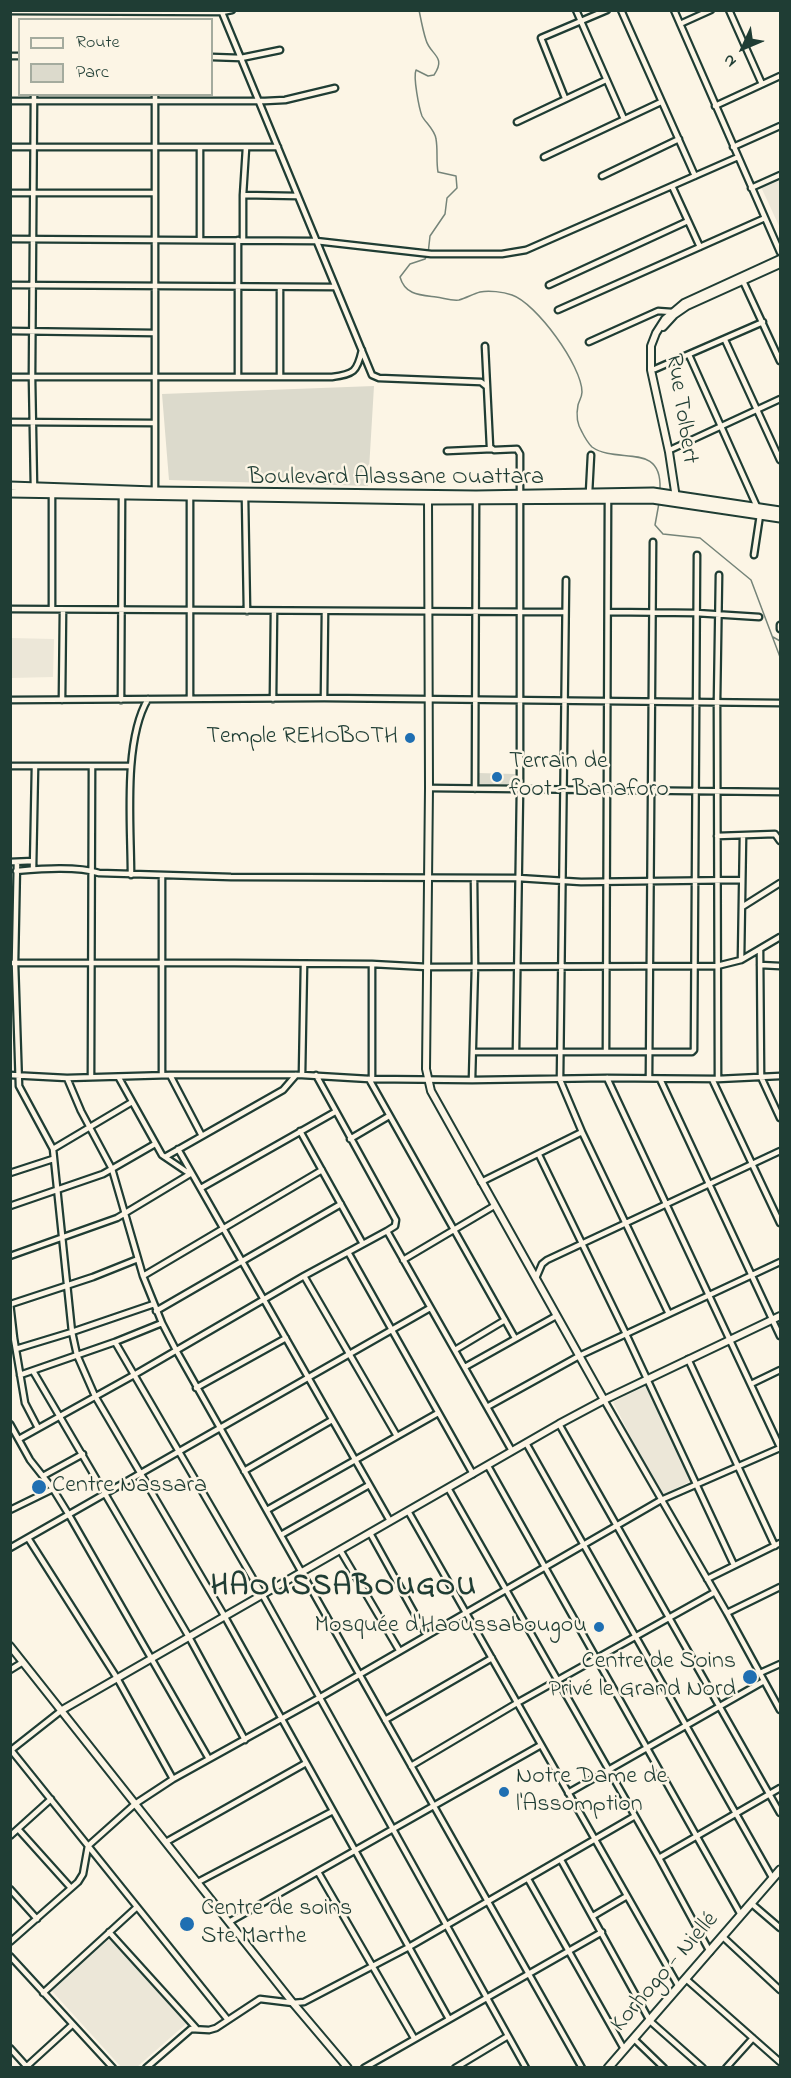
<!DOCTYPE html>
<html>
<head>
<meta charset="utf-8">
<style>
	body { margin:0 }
	#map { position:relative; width:791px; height:2078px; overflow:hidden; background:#fcf5e5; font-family:"Indie Flower",sans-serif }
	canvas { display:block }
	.frame { position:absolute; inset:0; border:12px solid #1f3d34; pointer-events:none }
	.legend { position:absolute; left:18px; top:18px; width:195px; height:78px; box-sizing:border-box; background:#fcf5e5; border:2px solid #a4ab9e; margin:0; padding:8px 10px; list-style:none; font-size:18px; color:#1f3d34 }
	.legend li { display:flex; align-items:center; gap:12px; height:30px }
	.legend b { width:30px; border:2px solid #a4ab9e }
	.north { position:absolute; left:713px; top:18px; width:60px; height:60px; -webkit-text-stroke:4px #fcf5e5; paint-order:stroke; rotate:226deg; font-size:16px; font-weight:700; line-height:24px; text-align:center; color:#1f3d34 }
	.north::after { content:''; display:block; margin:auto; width:21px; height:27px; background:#1f3d34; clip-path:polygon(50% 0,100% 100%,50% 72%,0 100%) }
</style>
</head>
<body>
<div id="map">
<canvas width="791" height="2078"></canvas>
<div class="frame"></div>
<ul class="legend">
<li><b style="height:8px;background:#fcf5e5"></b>Route</li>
<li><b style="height:16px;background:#dcdacc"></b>Parc</li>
</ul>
<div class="north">N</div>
</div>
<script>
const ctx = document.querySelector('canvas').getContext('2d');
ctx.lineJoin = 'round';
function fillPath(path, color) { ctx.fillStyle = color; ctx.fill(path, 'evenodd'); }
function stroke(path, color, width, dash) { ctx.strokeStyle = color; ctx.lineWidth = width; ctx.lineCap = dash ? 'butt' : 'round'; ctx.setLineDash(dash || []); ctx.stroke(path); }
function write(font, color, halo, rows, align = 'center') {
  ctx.font = font + ' "Indie Flower",sans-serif'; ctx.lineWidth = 5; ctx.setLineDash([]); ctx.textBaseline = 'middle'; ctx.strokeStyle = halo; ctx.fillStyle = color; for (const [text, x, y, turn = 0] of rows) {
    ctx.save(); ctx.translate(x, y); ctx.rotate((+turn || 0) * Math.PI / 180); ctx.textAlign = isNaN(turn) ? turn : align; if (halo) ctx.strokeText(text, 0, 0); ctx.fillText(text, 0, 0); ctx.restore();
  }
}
const built = new Path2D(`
	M 780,179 L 780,228 L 761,187 Z
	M 11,638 L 54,639 L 53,677 L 11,678 Z
	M 645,1386 L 693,1480 L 661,1496 L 613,1402 Z
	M 110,1938 L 187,2023 L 137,2067 L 121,2067 L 51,1990 Z`);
const green = new Path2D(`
	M 374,386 L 368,486 L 169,480 L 162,394 Z
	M 478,773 L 515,774 L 516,787 L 478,787 Z`);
const stream = new Path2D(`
	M 419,10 C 421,20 423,31 426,40 C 430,55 447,56 434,75 L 428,76 L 416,70 C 413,77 419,108 422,116 C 425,122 435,130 436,139 C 438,150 436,161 438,172 L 456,176 L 457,188 L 447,198 L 445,214 L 430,236 L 428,254 L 425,259 L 410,264 L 400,277 C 405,295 420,295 436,297 C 444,298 451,301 459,300 C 466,298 473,294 480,292 C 489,290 503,292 512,295 C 536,303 582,366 582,392 C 582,397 579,401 578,405 C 576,415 577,424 582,432 C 584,436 588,443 592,447 C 617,465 662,441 660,489
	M 659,503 L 655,525 L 663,534 L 700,538 L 751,580 L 780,657
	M 773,637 L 780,641`);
const street = new Path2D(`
	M 221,10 L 372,375 L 379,378 L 481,382 L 486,386
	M 576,10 L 624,119
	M 621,10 L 695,176
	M 674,10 L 780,252
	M 729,10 L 762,84
	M 10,11 L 222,12 L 232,10
	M 680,24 L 711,10
	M 10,56 L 20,56
	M 212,57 L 241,58 L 280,50
	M 155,94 L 155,493
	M 565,98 L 541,38 L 607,10
	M 10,101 L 265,101 L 285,100 L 335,88
	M 715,106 L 780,76
	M 517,122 L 606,80
	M 10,147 L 278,147
	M 733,147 L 780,126
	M 544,157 L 661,102
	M 602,176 L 679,139
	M 672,186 L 700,247
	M 751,188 L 780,175
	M 10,193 L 155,193
	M 243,195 L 297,196
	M 10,239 L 316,241 L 431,254 L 502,254 L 526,250 L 738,157
	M 200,240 L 200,147
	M 238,240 L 238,376
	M 243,240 L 243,195 L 246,148
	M 743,281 L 780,361
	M 10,285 L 335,287
	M 549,285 L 688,221
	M 558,310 L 765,218
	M 10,331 L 155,333
	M 725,340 L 780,460
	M 589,342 L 658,311 L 672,312
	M 485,346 L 490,447 L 494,450 L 517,449 L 520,454 L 520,790 L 516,1051
	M 689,355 L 758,509
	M 655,369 L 763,322
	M 10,377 L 332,377 C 354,374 357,372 362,350
	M 280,377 L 280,288
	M 10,422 L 154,423
	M 672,449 L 780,399
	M 447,451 L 492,449
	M 34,488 L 32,377 L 34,94
	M 589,493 L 591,455
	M 245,497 L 247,611
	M 754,555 L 760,515
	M 566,580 L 560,1080 L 582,1132 L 669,1314
	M 10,609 L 565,612
	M 52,609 L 52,494
	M 608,612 L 696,613 L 759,617
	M 780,629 L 780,625
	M 324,698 L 325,611
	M 190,699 L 190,497
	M 273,699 L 274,611
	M 10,700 L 324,698 L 780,703
	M 62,700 L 63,610
	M 121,700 L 122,495
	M 10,766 L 131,766
	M 429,788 L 780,792
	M 475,789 L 476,498
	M 717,836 L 775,834 L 780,841
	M 10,862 L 33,861
	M 17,862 L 15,963 L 19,1086 L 53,1149 L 72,1332 L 77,1355 L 95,1396 L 225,1617 L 449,2019
	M 33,869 L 35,767
	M 16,871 C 41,869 76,866 99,873 L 231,877 L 518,878 L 581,882 L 742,880
	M 131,875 C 131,825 123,741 148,699
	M 162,875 L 162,1075
	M 742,907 L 780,883
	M 760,949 L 761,1077 L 780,1118
	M 741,960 L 743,836
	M 10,963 L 234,963 L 372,964 L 427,967 L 717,966 L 741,960 L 780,937
	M 760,965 L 780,966
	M 473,1052 L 692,1052 L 694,1050 L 697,555
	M 606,1052 L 608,497
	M 10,1075 L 67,1078 L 170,1075 L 302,1075 L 369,1079 L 472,1080 L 607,1078 L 718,1079 L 780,1076
	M 170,1075 L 202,1136
	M 302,1075 L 304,964
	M 316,1075 L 396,1220 L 395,1226 L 387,1231 L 512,1451
	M 91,1077 L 92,766
	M 67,1078 L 81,1111 L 112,1169 L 143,1276 L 162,1323 L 176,1350 L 582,2068
	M 119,1078 L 162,1155 L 190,1174
	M 607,1078 L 780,1447
	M 649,1078 L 653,542
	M 369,1079 L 515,1338
	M 372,1079 L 372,964
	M 660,1079 L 780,1336
	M 712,1079 L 780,1223
	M 718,1079 L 717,702 L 719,575
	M 472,1080 L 475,966 L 474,878
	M 300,1131 L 363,1244
	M 350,1139 L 389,1116
	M 53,1149 L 132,1102
	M 178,1149 L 390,1521
	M 539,1155 L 626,1334 L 734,1565
	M 165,1157 L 283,1090 L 296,1075
	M 10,1173 L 53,1159
	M 481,1182 L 582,1132
	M 201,1188 L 335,1112
	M 10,1206 L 103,1174 L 155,1144
	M 348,1252 L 473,1474
	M 10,1256 L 117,1218 L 190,1174
	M 403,1260 L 494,1206
	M 143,1276 L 322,1170
	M 304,1276 L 387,1231
	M 536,1278 L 542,1264 L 547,1260 L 780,1151
	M 10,1303 L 14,1338 L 25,1403 L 38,1428
	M 11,1304 L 93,1277 L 138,1259
	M 156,1311 L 341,1204
	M 115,1342 L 262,1594 L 526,2068
	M 16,1349 L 72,1332 L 154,1304
	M 455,1350 L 505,1320
	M 688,1359 L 775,1546
	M 465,1367 L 556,1316
	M 33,1371 L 189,1637 L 245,1740
	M 20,1375 L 115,1342 L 162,1323
	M 751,1384 L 780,1370
	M 196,1388 L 286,1338
	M 604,1400 L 727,1613 L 780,1710
	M 487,1407 L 579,1356 L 780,1262
	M 10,1424 L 30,1460 L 53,1489 L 69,1515 L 209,1759
	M 559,1424 L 780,1813
	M 19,1439 L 134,1375 L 304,1276 L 397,1436
	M 526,1443 L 773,1879
	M 488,1466 L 741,1915
	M 244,1471 L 332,1420
	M 43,1476 L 83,1454
	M 448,1488 L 659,1858 L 710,1952
	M 10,1510 L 53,1489
	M 267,1510 L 438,1413
	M 408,1511 L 679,1987
	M 370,1533 L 426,1634
	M 281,1535 L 369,1485
	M 28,1538 L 117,1678 L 173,1779
	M 10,1548 L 430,1308
	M 340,1550 L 399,1650
	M 707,1579 L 780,1543
	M 727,1613 L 780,1587
	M 10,1670 L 23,1662
	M 760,1673 L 780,1664
	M 385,1720 L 492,1658
	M 11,1750 L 228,2020
	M 10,1751 L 62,1710
	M 411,1766 L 517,1703 L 715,1592
	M 568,1793 L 764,1681
	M 18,1829 L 71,1888
	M 10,1836 L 51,1799
	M 166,1842 L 306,1763
	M 659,1858 L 780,1788
	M 561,1860 L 650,2021 L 703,2068
	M 318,1872 L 414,2038
	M 528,1879 L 624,2049
	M 198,1882 L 333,1811
	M 10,1889 L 37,1919
	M 752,1904 L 780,1928
	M 593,1916 L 627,1896
	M 229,1922 L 541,1745
	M 109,1932 L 196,2028
	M 723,1937 L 780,1990
	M 10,1942 L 78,1882 L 83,1874 L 88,1846 L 135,1804 L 173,1779 L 319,1698 L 661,1500 L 780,1448
	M 10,1956 L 113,2068
	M 686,1979 L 780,2062
	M 43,1993 L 137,1907
	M 634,2039 L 664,2068
	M 10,2048 L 28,2068
	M 25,2068 L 72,2025
	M 146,2068 L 191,2029 L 209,2030 L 216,2028 L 260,1999 L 293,2003 L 304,2002 L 409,1947 L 635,1816
	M 364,2068 L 602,1932
	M 455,2068 L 508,2036
	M 726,2068 L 753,2038`);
const secondary = new Path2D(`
	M 663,327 L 674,315 L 687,306 L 780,264
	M 428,498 L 429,788 L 426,1069 L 431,1091 L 604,1400
	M 676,498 L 669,452 L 651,370 L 651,346 L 656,333 L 665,319 L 684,303 L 780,259
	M 10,1646 L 293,2003 L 348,2068
	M 62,1710 L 559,1424 L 604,1400 L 780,1316`);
const primary = new Path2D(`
	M 10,486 L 155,491 L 476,495 L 653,492 L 780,511
	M 10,493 L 428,500 L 652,499 L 780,518
	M 608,2068 L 780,1870`);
const markers = [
	[410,738,6,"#1f6fb2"],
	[497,777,6,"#1f6fb2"],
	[39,1487,8,"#1f6fb2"],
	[599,1627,6,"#1f6fb2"],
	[750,1677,8,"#1f6fb2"],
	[504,1792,6,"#1f6fb2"],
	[187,1924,8,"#1f6fb2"]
];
const streetNames = [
	["Rue Tolbert",680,409,81],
	["Boulevard Alassane Ouattara",396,479],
	["Korhogo - Niellé",666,1973,-49]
];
const poiNames = [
	["Temple REHOBOTH",398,738,"right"],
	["Terrain de",509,763],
	["foot - Banaforo",509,791],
	["Centre Nassara",52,1487],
	["Mosquée d'Haoussabougou",587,1627,"right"],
	["Centre de Soins",736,1663,"right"],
	["Privé le Grand Nord",736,1691,"right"],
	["Notre Dame de",516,1778],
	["l'Assomption",516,1806],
	["Centre de soins",201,1910],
	["Ste Marthe",201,1938]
];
const districtNames = [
	["HAOUSSABOUGOU",344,1589]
];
fillPath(built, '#ece7d8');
fillPath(green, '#dcdacc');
stroke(stream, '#758479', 1.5);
stroke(street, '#1f3d34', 9);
stroke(secondary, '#1f3d34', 10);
stroke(primary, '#1f3d34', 11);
stroke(street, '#fcf5e5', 4.5);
stroke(secondary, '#fcf5e5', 6);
stroke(primary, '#fcf5e5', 7);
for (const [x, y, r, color] of markers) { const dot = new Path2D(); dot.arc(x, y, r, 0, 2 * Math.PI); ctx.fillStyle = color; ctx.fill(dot); stroke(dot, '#fcf5e5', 2); }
write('24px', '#1f3d34', '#fcf5e5', streetNames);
write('24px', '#1f3d34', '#fcf5e5', poiNames, 'left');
ctx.letterSpacing = '1.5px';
write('bold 30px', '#1f3d34', '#fcf5e5', districtNames);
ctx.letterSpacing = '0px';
</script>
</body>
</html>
